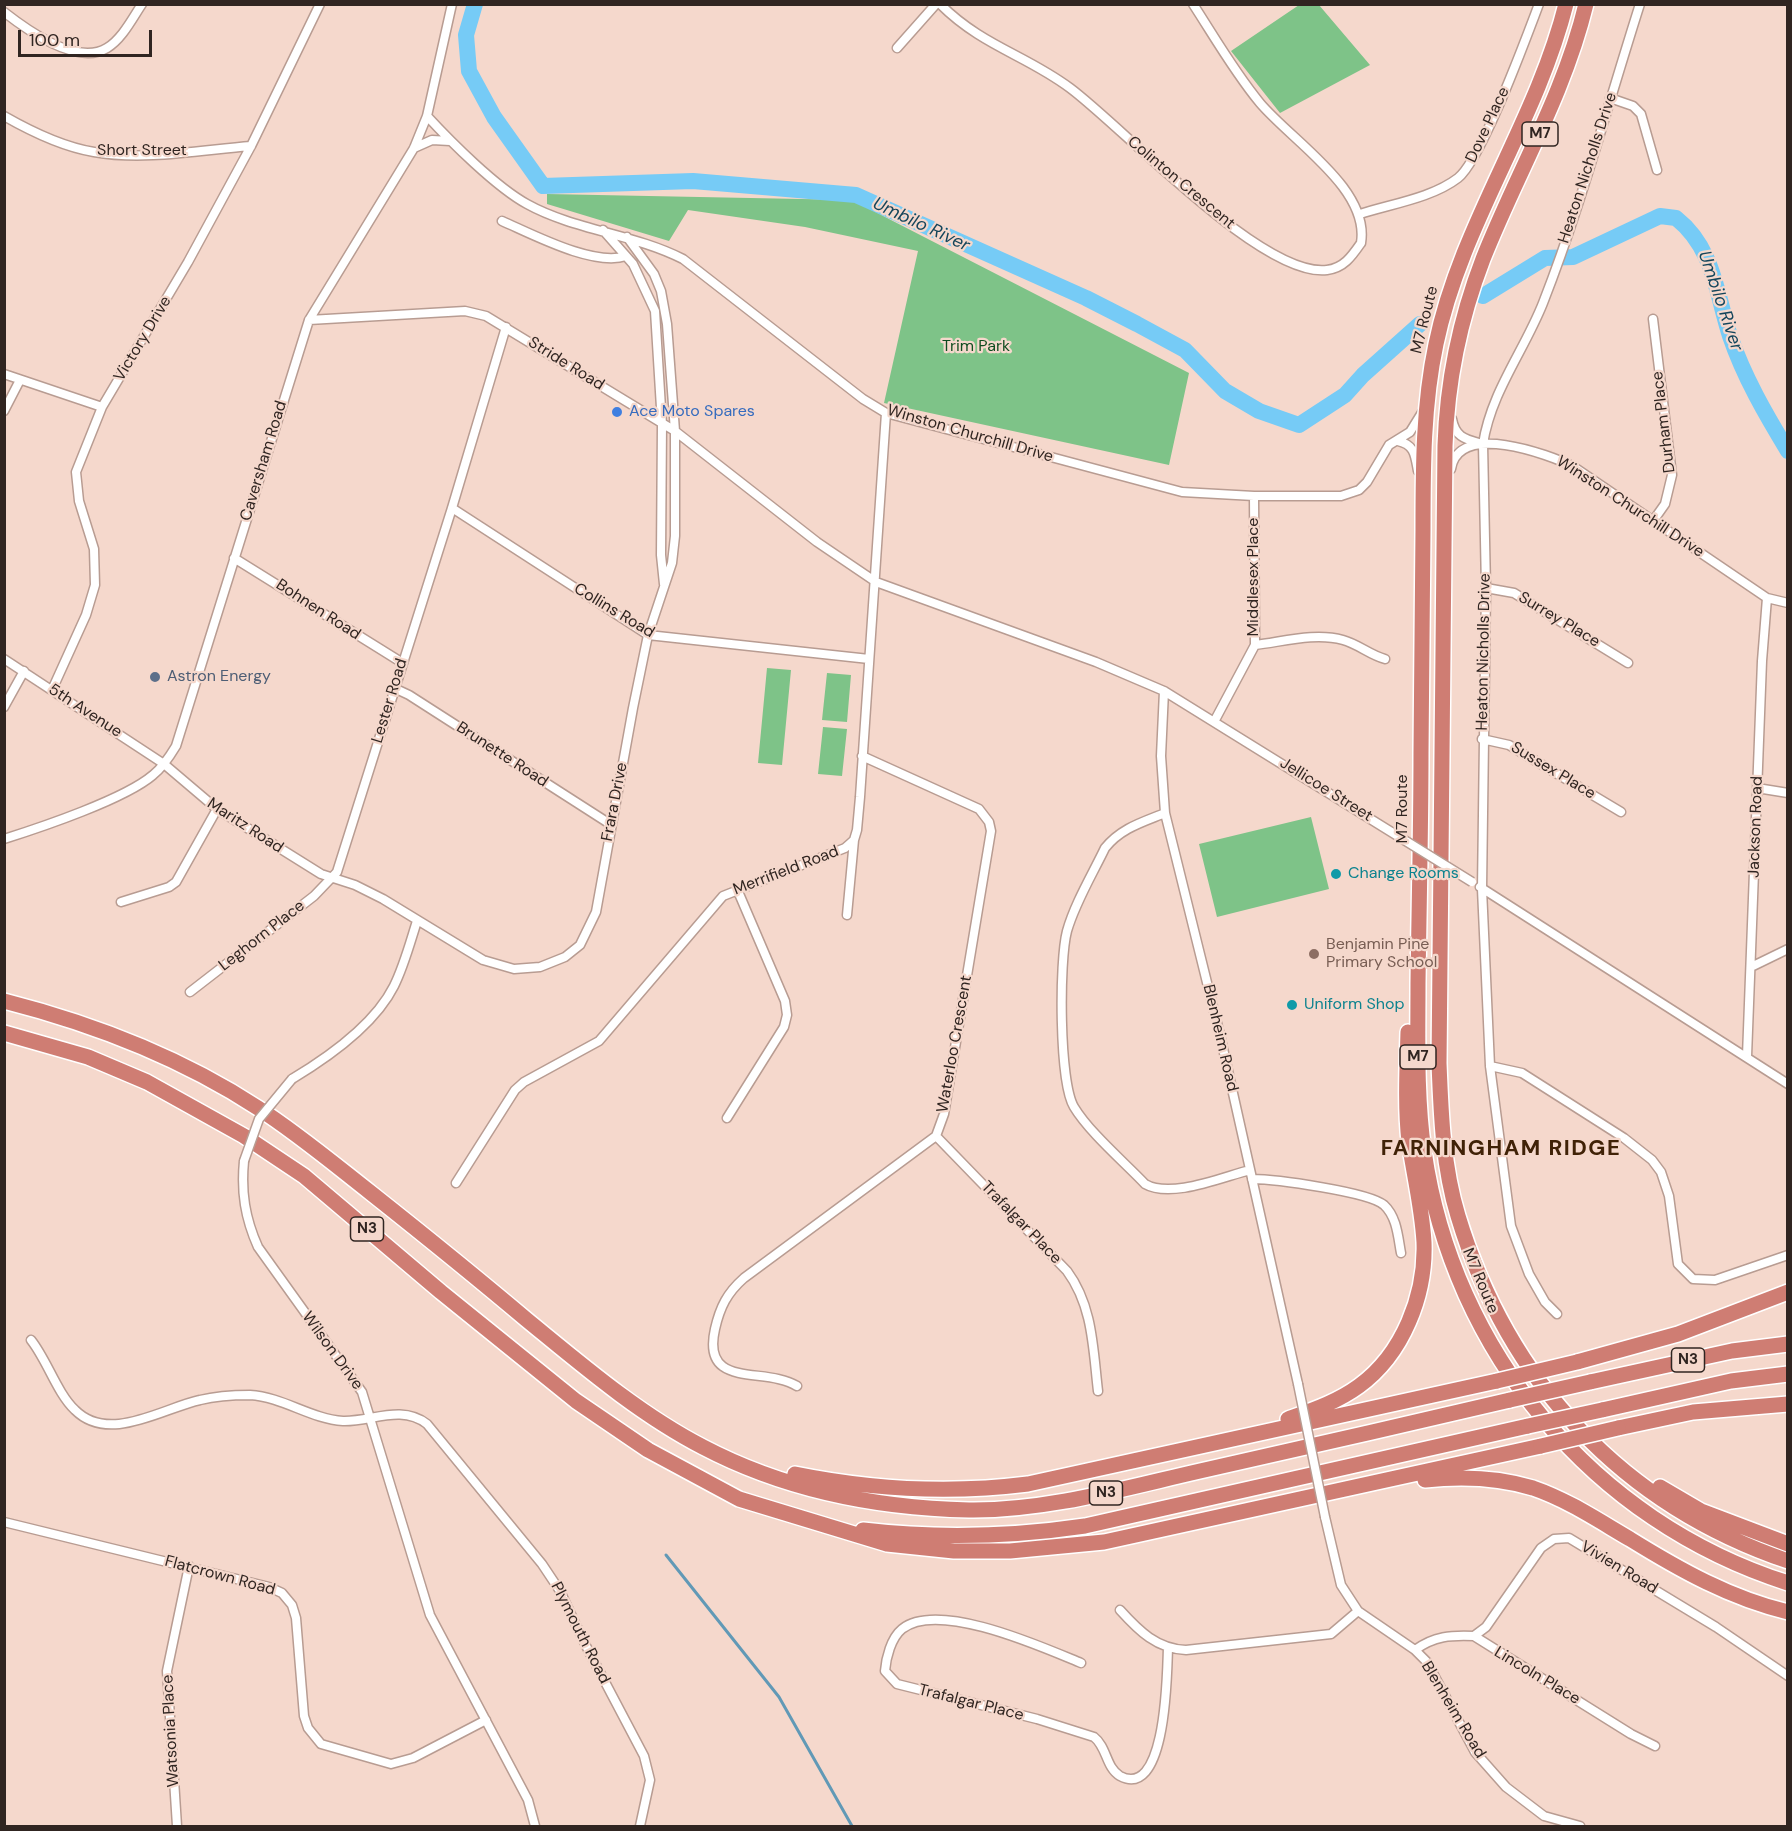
<!DOCTYPE html>
<html>
<head>
<meta charset="utf-8">
<style>
	body { margin:0 }
	#map { position:relative; width:1792px; height:1831px; overflow:hidden; background:#f5d8cc; font-family:"DM Sans",sans-serif }
	canvas { display:block }
	.frame { position:absolute; inset:0; border:6px solid #302521; pointer-events:none }
	.scale { position:absolute; left:18px; top:30px; width:134px; height:27px; box-sizing:border-box; border:3px solid #302521; border-top:0; padding-left:8px; font-size:18px; line-height:21px; white-space:nowrap; color:#302521; -webkit-text-stroke:4px #f5d8cc; paint-order:stroke }
</style>
</head>
<body>
<div id="map">
<canvas width="1792" height="1831"></canvas>
<div class="frame"></div>
<div class="scale">100 m</div>
</div>
<script>
const ctx = document.querySelector('canvas').getContext('2d');
ctx.lineJoin = 'round';
function fillPath(path, color) { ctx.fillStyle = color; ctx.fill(path, 'evenodd'); }
function stroke(path, color, width, dash) { ctx.strokeStyle = color; ctx.lineWidth = width; ctx.lineCap = dash ? 'butt' : 'round'; ctx.setLineDash(dash || []); ctx.stroke(path); }
function write(font, color, halo, rows, align = 'center') {
  ctx.font = font + ' "DM Sans",sans-serif'; ctx.lineWidth = 4.5; ctx.setLineDash([]); ctx.textBaseline = 'middle'; ctx.strokeStyle = halo; ctx.fillStyle = color; for (const [text, x, y, turn = 0] of rows) {
    ctx.save(); ctx.translate(x, y); ctx.rotate((+turn || 0) * Math.PI / 180); ctx.textAlign = isNaN(turn) ? turn : align; if (halo) ctx.strokeText(text, 0, 0); ctx.fillText(text, 0, 0); ctx.restore();
  }
}
const green = new Path2D(`
	M 1299,5 L 1319,5 L 1370,65 L 1280,113 L 1231,51 Z
	M 547,194 L 852,200 L 1189,373 L 1169,465 L 884,403 L 918,251 L 805,227 L 688,210 L 669,241 L 547,204 Z
	M 767,668 L 791,670 L 782,765 L 758,763 Z
	M 827,673 L 851,675 L 847,722 L 822,720 Z
	M 823,727 L 847,729 L 842,776 L 818,774 Z
	M 1311,817 L 1329,889 L 1217,917 L 1199,844 Z`);
const stream = new Path2D(`
	M 666,1555 L 779,1697 L 852,1826`);
const river = new Path2D(`
	M 475,4 L 466,35 L 469,71 L 494,117 L 543,186 L 693,181 L 856,195 L 1086,298 L 1137,324 L 1185,350 L 1225,391 L 1259,411 L 1299,425 L 1345,395 L 1363,375 L 1420,324
	M 1483,296 L 1545,258 L 1573,257 L 1660,216 L 1676,218 C 1714,248 1716,293 1730,336 C 1744,377 1766,415 1788,451`);
const street = new Path2D(`
	M 940,4 C 982,46 1026,55 1070,88 C 1124,128 1262,278 1327,270 C 1344,268 1352,256 1361,243 C 1370,189 1292,141 1260,103 C 1235,73 1215,38 1193,4
	M 4,12 C 27,30 77,66 107,48 C 122,39 132,19 142,4
	M 897,48 L 936,4
	M 1610,98 L 1633,106 L 1641,114 L 1657,170
	M 4,116 C 32,132 63,147 94,152 C 144,161 201,150 251,146
	M 427,116 C 451,142 496,187 527,204 C 574,230 634,234 683,259 L 863,399 L 886,413 L 1182,492 L 1254,496 L 1341,496 L 1359,490 L 1367,482 L 1389,445 L 1410,432 L 1423,411
	M 414,148 L 432,140 L 450,141
	M 1360,214 C 1391,204 1432,198 1458,178 C 1482,159 1526,38 1539,4
	M 502,221 C 532,234 594,267 626,256
	M 603,230 L 633,264 L 655,311 L 662,424 L 661,555 L 664,584
	M 1653,319 L 1672,475 L 1665,504 L 1653,521
	M 309,320 L 465,311 L 486,316 L 675,431 L 817,542 L 876,582 L 1096,662 L 1164,691 L 1401,838
	M 4,374 L 102,407
	M 4,411 L 20,380
	M 1452,419 C 1455,436 1464,439 1479,443
	M 1398,441 C 1415,445 1415,455 1418,471
	M 1451,469 C 1458,421 1548,454 1574,467 L 1767,598 L 1788,603
	M 452,508 L 648,635 L 869,659
	M 234,558 L 401,662
	M 1486,588 L 1514,593 L 1628,663
	M 1255,645 C 1282,642 1315,632 1343,640 C 1358,644 1370,655 1385,659
	M 4,659 L 164,764 L 217,809 L 321,874 L 355,885 L 383,899 L 483,960 L 514,969 L 540,967 L 565,957 L 580,945 L 596,912 L 633,708 L 648,635 L 672,563 L 675,536 L 675,431 L 667,324 L 661,291 L 654,274 L 627,237
	M 394,688 L 409,695 L 610,824
	M 52,690 L 86,615 L 95,585 L 94,549 L 79,501 L 76,472 L 102,407 L 188,262 L 251,146 L 320,4
	M 1164,691 L 1161,756 L 1165,813 L 1220,1035 L 1298,1384
	M 4,707 L 24,671
	M 1215,720 L 1255,645 L 1254,496
	M 1482,739 L 1509,745 L 1621,812
	M 1757,788 L 1788,793
	M 1165,813 C 1143,822 1121,828 1105,848 C 1092,875 1075,903 1067,931 C 1059,961 1059,1082 1074,1107 C 1089,1132 1124,1162 1145,1184 C 1171,1199 1222,1177 1250,1170
	M 4,839 C 42,827 125,799 153,775 C 163,767 170,756 176,746 L 309,320 L 414,148 L 427,116 L 452,4
	M 1480,887 L 1788,1084
	M 121,902 L 169,887 L 176,882 L 217,809
	M 847,915 L 854,840
	M 1751,967 L 1788,949
	M 190,992 L 314,896 L 337,872 L 452,508 L 506,327
	M 1747,1056 L 1762,661 L 1767,598
	M 1490,1066 L 1522,1073 L 1624,1138 L 1652,1160 L 1661,1172 L 1669,1196 L 1678,1264 L 1693,1279 L 1715,1280 L 1788,1255
	M 292,1079 C 327,1058 375,1024 394,986 C 404,966 410,943 417,921
	M 727,1118 L 784,1027 L 787,1015 L 785,1001 L 737,889
	M 936,1136 L 1067,1271 C 1093,1306 1093,1349 1098,1391
	M 244,1161 C 241,1192 245,1218 258,1247 L 362,1392 L 430,1615 L 528,1800 L 535,1826
	M 1252,1179 C 1275,1179 1369,1192 1384,1205 C 1397,1217 1398,1237 1401,1253
	M 456,1183 L 515,1090 L 524,1082 L 599,1041 L 723,896 L 845,848 L 854,840 L 857,830 L 860,797 L 886,413
	M 1557,1314 L 1545,1302 L 1529,1274 L 1511,1226 L 1490,1066 L 1482,889 L 1486,588 L 1483,444 C 1491,392 1524,351 1543,303 C 1581,206 1608,104 1640,4
	M 31,1340 C 47,1360 57,1393 75,1410 C 109,1444 163,1408 200,1400 C 216,1396 234,1395 250,1395 C 283,1397 311,1419 343,1421 C 371,1422 401,1404 427,1424 L 542,1564 L 560,1591 L 585,1644 L 644,1756 L 650,1780 L 640,1826
	M 797,1386 C 765,1366 701,1390 715,1329 C 720,1307 727,1293 744,1278 L 936,1136 L 944,1114 L 991,831 L 989,822 L 979,809 L 862,756
	M 1325,1517 L 1341,1585 L 1358,1611 L 1415,1650 L 1427,1662 L 1475,1752 L 1506,1787 L 1544,1816 L 1580,1826
	M 4,1522 L 269,1587 L 282,1593 L 292,1605 L 296,1618 L 304,1716 L 308,1728 L 321,1744 L 391,1764 L 413,1758 L 486,1720
	M 1120,1610 C 1139,1631 1157,1649 1186,1650 L 1331,1634 L 1358,1611
	M 1474,1636 L 1486,1627 L 1541,1548 L 1554,1539 L 1569,1538 L 1716,1627 L 1788,1676
	M 1415,1650 C 1434,1636 1451,1635 1474,1636 L 1631,1734 L 1655,1746
	M 1081,1663 C 1042,1647 938,1600 902,1629 C 891,1638 886,1658 885,1671 L 897,1684 L 1037,1719 L 1094,1737 C 1107,1747 1106,1768 1120,1776 C 1167,1801 1167,1670 1168,1648
	M 177,1826 L 167,1671 L 189,1566`);
const highway = new Path2D(`
	M 1566,4 C 1536,123 1461,224 1436,344 C 1423,405 1423,468 1423,530 C 1422,604 1422,678 1421,752 C 1421,829 1419,906 1418,983 C 1418,1039 1416,1096 1424,1151 C 1453,1352 1593,1521 1788,1583
	M 1586,4 C 1564,95 1517,173 1483,259 C 1460,319 1447,382 1445,446 L 1439,1063 C 1441,1115 1443,1167 1458,1216 C 1508,1382 1623,1505 1788,1561
	M 4,1001 C 94,1024 180,1057 258,1108 C 297,1133 334,1164 371,1193 C 424,1235 476,1277 527,1320 C 582,1365 639,1414 703,1447 C 785,1490 878,1508 969,1510 C 1047,1511 1125,1488 1200,1471 C 1303,1448 1407,1424 1510,1400
	M 4,1033 L 88,1057 L 147,1082 L 244,1136 L 304,1176 L 441,1292 L 576,1401 L 648,1450 L 739,1499 L 887,1544 L 954,1551 L 1010,1551 L 1104,1542 L 1541,1446
	M 1577,1362 L 1678,1334 L 1788,1292
	M 1590,1382 L 1732,1351 L 1788,1344
	M 1602,1410 L 1731,1381 L 1788,1374
	M 1288,1419 C 1313,1410 1337,1402 1359,1386 C 1403,1354 1426,1295 1424,1242 C 1422,1208 1414,1175 1409,1142 C 1405,1106 1407,1068 1408,1032
	M 1618,1428 L 1693,1412 L 1788,1404
	M 795,1474 C 874,1490 948,1494 1028,1484 L 1497,1381
	M 1425,1480 C 1462,1476 1497,1477 1533,1488 C 1568,1500 1599,1521 1630,1539 C 1680,1570 1730,1598 1788,1612
	M 1660,1487 L 1701,1511 L 1788,1544
	M 863,1530 C 939,1539 1010,1537 1085,1526 L 1528,1426`);
const streetBridge = new Path2D(`
	M 1401,838 L 1472,882
	M 244,1161 L 259,1119 L 292,1079
	M 1298,1384 L 1325,1517`);
const highwayBridge = new Path2D(`
	M 1497,1381 L 1577,1362
	M 1510,1400 L 1590,1382
	M 1528,1426 L 1602,1410
	M 1541,1446 L 1618,1428`);
const markers = [
	[617,412,6,"#3f7fe0"],
	[155,677,6,"#5c6f8a"],
	[1336,874,6,"#0f9aa8"],
	[1314,954,6,"#8d6e63"],
	[1292,1005,6,"#0f9aa8"]
];
const shields = [
	[1540,134,36],
	[1418,1057,36],
	[367,1229,33],
	[1688,1360,33],
	[1106,1493,33]
];
const shieldNames = [
	["M7",1540,134],
	["M7",1418,1057],
	["N3",367,1229],
	["N3",1688,1360],
	["N3",1106,1493]
];
const streetNames = [
	["Dove Place",1488,125,-65],
	["Short Street",142,151],
	["Heaton Nicholls Drive",1588,168,-72],
	["Colinton Crescent",1181,183,40],
	["M7 Route",1425,320,-76],
	["Victory Drive",143,339,-59],
	["Stride Road",566,364,32],
	["Durham Place",1664,422,-97],
	["Winston Churchill Drive",970,434,16],
	["Caversham Road",264,461,-73],
	["Winston Churchill Drive",1630,507,33],
	["Middlesex Place",1254,577,-90],
	["Bohnen Road",318,610,33],
	["Collins Road",614,611,31],
	["Surrey Place",1559,620,31],
	["Heaton Nicholls Drive",1484,652,-89],
	["Lester Road",390,701,-73],
	["5th Avenue",85,711,33],
	["Brunette Road",502,755,33],
	["Sussex Place",1553,771,31],
	["Jellicoe Street",1326,790,32],
	["Frara Drive",615,802,-79],
	["M7 Route",1403,809,-90],
	["Maritz Road",245,826,33],
	["Jackson Road",1756,827,-88],
	["Merrifield Road",786,871,-21],
	["Leghorn Place",262,936,-38],
	["Blenheim Road",1220,1038,77],
	["Waterloo Crescent",955,1044,-80],
	["Trafalgar Place",1021,1223,46],
	["M7 Route",1480,1281,67],
	["Wilson Drive",332,1351,54],
	["Vivien Road",1619,1568,31],
	["Flatcrown Road",220,1576,15],
	["Plymouth Road",580,1633,63],
	["Lincoln Place",1537,1676,31],
	["Trafalgar Place",971,1703,14],
	["Blenheim Road",1453,1710,59],
	["Watsonia Place",171,1731,-93]
];
const parkNames = [
	["Trim Park",976,347]
];
const shopNames = [
	["Ace Moto Spares",629,412]
];
const serviceNames = [
	["Astron Energy",167,677]
];
const cultureNames = [
	["Change Rooms",1348,874],
	["Uniform Shop",1304,1005]
];
const educationNames = [
	["Benjamin Pine",1326,945],
	["Primary School",1326,963]
];
const waterNames = [
	["Umbilo River",921,225,25],
	["Umbilo River",1720,301,71]
];
const districtNames = [
	["FARNINGHAM RIDGE",1501,1149]
];
fillPath(green, '#7ec388');
stroke(stream, '#6199b6', 3);
stroke(river, '#76cbf6', 16);
stroke(street, '#b89c92', 11);
stroke(highway, '#fff', 18);
stroke(street, '#fff', 8);
stroke(highway, '#cf7d73', 15);
stroke(streetBridge, '#b89c92', 11, []);
stroke(highwayBridge, '#fff', 18, []);
stroke(streetBridge, '#fff', 8);
stroke(highwayBridge, '#cf7d73', 15);
for (const [x, y, r, color] of markers) { const dot = new Path2D(); dot.arc(x, y, r, 0, 2 * Math.PI); ctx.fillStyle = color; ctx.fill(dot); stroke(dot, '#f5d8cc', 2); }
for (const [x, y, w] of shields) { const box = new Path2D(); box.roundRect(x - w / 2, y - 12, w, 24, 4.5); ctx.fillStyle = '#f5d8cc'; ctx.fill(box); stroke(box, '#302521', 1.5); }
write('bold 15px', '#302521', null, shieldNames);
write('16px', '#302521', '#f5d8cc', streetNames);
write('16px', '#0f4c1f', '#f5d8cc', parkNames);
write('16px', '#366cbe', '#f5d8cc', shopNames, 'left');
write('16px', '#4e5e75', '#f5d8cc', serviceNames, 'left');
write('16px', '#0d838f', '#f5d8cc', cultureNames, 'left');
write('16px', '#785e54', '#f5d8cc', educationNames, 'left');
write('italic 18px', '#14455b', '#f5d8cc', waterNames);
ctx.letterSpacing = '1.5px';
write('bold 22px', '#402207', '#f5d8cc', districtNames);
ctx.letterSpacing = '0px';
</script>
</body>
</html>
